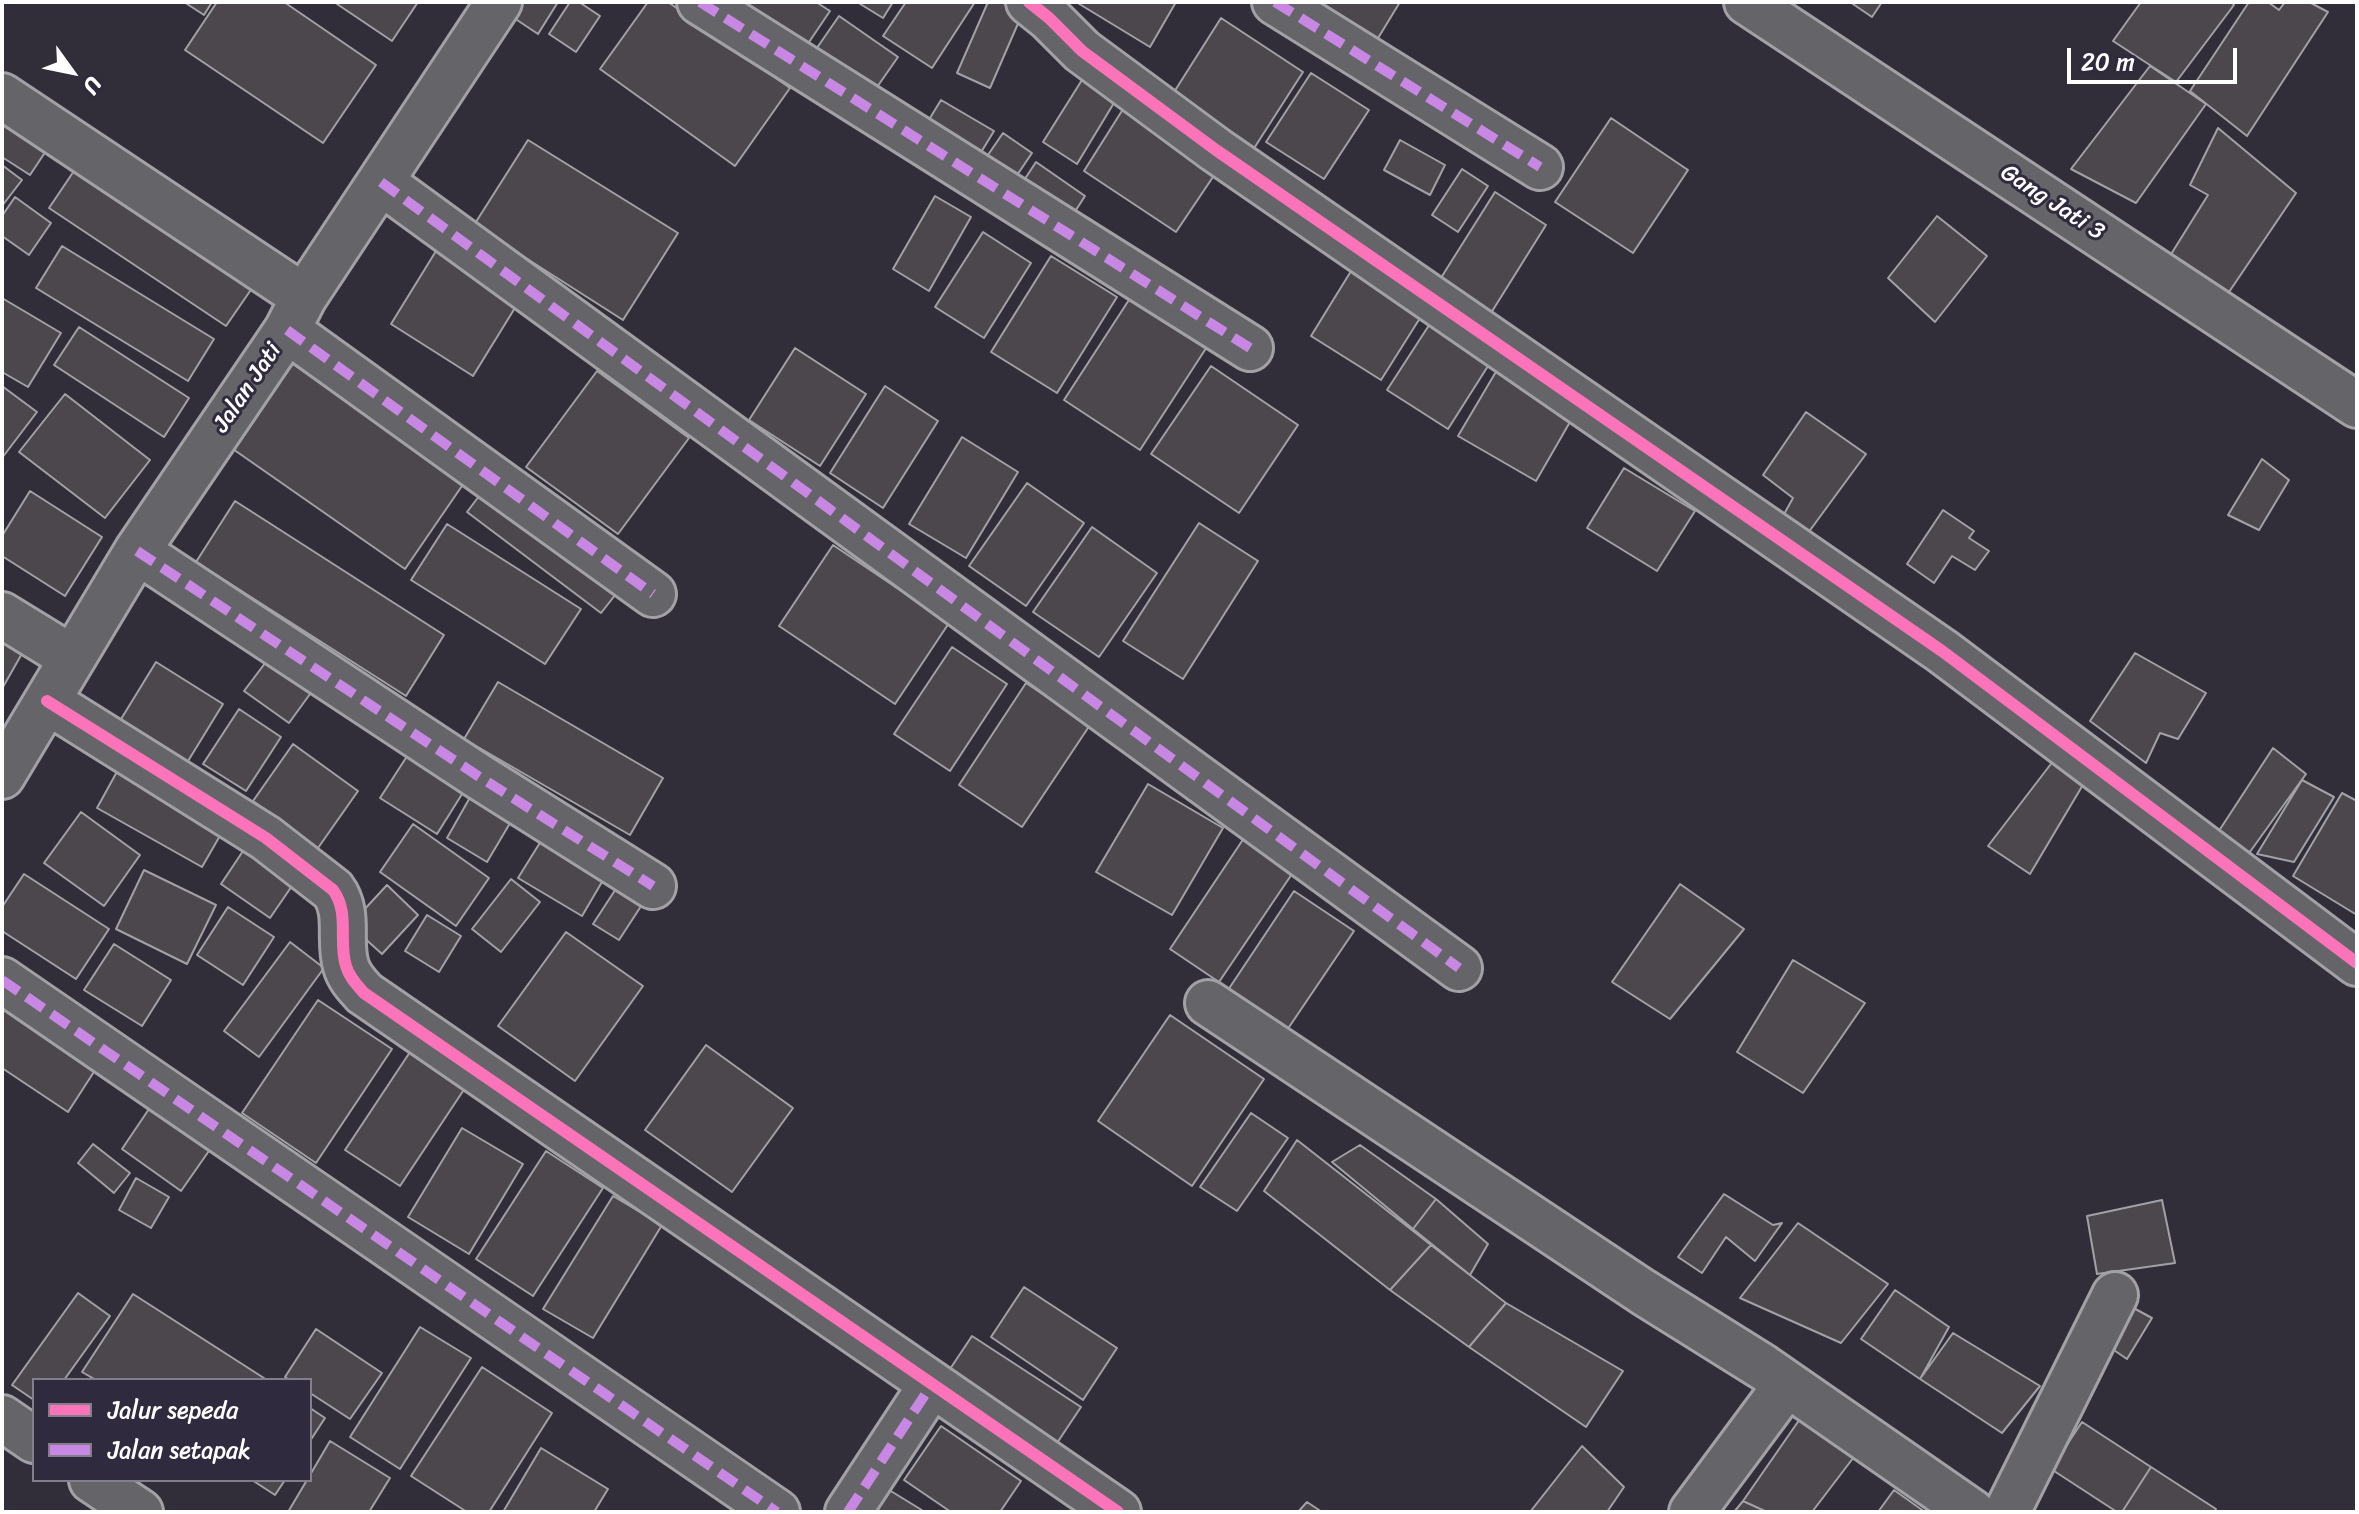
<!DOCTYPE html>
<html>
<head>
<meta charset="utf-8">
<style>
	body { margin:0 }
	#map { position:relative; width:2359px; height:1514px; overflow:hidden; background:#312e39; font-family:Sriracha,sans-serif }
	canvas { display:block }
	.frame { position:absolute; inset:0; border:4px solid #fff; pointer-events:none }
	.legend { position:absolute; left:32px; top:1378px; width:280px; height:104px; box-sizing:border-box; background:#2f2a3d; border:2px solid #827f8b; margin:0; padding:10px 14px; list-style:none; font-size:24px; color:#fff }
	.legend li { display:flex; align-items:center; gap:16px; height:40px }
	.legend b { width:40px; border:2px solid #827f8b }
	.north { position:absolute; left:32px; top:32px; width:80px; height:80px; -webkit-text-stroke:6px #2f2a3d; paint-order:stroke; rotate:123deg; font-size:22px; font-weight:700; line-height:32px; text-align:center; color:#fff }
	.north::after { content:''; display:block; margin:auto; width:28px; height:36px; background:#fff; clip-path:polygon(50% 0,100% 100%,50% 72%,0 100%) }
	.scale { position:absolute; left:2067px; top:48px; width:170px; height:36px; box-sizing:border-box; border:4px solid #fff; border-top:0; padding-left:10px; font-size:24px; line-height:28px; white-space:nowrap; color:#fff; -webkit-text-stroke:6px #2f2a3d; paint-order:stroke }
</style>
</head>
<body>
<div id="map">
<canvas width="2359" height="1514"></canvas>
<div class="frame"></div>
<ul class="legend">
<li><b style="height:10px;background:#fb73b8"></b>Jalur sepeda</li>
<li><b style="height:10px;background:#c787e3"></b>Jalan setapak</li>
</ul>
<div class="north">U</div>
<div class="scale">20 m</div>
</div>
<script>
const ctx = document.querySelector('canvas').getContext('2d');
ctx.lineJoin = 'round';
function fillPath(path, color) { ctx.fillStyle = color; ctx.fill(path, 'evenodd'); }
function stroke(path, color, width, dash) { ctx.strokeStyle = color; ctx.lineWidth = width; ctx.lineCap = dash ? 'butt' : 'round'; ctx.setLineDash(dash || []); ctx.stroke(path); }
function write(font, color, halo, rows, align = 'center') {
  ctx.font = font + ' Sriracha,sans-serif'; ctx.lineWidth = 6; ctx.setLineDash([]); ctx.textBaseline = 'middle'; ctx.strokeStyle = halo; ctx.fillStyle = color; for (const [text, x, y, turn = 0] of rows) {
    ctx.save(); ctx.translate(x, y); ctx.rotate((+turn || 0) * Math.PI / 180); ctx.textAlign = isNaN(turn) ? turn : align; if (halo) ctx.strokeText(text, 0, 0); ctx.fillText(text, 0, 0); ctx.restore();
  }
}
const building = new Path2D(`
	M 184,2 L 212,2 L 204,15 Z
	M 217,2 L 284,2 L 376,65 L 323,143 L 185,50 Z
	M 334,2 L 418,2 L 392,41 Z
	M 516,2 L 558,2 L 538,34 L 508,14 Z
	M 570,2 L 579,2 L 600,16 L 576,52 L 549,34 Z
	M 648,2 L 668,2 L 790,88 L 735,166 L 600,69 Z
	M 733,2 L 816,2 L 830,11 L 801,54 Z
	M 857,2 L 893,2 L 883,18 Z
	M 906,2 L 975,2 L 932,68 L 883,36 Z
	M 988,2 L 1001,2 L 1023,12 L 990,88 L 957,73 Z
	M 1076,2 L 1176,2 L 1150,47 Z
	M 1302,2 L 1400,2 L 1369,53 Z
	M 1850,2 L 1882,2 L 1872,17 Z
	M 2141,2 L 2231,2 L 2234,5 L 2176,82 L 2113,41 Z
	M 2249,2 L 2268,2 L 2279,10 L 2285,2 L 2309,2 L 2328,12 L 2247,136 L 2190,91 Z
	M 839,16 L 898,57 L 868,100 L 810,58 Z
	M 1221,18 L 1303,72 L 1251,153 L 1169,100 Z
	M 2150,66 L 2206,104 L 2136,203 L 2071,169 Z
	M 1087,72 L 1120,93 L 1077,164 L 1043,142 Z
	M 1311,73 L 1369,110 L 1324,179 L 1266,142 Z
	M 941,100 L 994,131 L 972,167 L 919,136 Z
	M 2,106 L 54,139 L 30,175 L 2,157 Z
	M 1125,106 L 1219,168 L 1176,232 L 1084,171 Z
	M 1611,118 L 1688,170 L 1633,253 L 1555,202 Z
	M 2218,128 L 2296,193 L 2229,292 L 2168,259 L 2208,195 L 2190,185 Z
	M 1003,133 L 1032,153 L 1009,187 L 979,168 Z
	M 528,140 L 678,233 L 623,320 L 474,225 Z
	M 1400,140 L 1445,165 L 1430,195 L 1384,170 Z
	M 80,162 L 257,281 L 226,326 L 49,208 Z
	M 1036,162 L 1085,196 L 1065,227 L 1015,194 Z
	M 2,165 L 22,180 L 2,206 Z
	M 1462,169 L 1488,186 L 1458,232 L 1432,215 Z
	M 1495,192 L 1546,225 L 1491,313 L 1439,281 Z
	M 935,196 L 971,217 L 929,291 L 893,269 Z
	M 15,197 L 51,223 L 29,255 L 2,236 L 2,216 Z
	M 1937,216 L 1987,256 L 1935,322 L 1888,278 Z
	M 983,232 L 1031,263 L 984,338 L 935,307 Z
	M 62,246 L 214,339 L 188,381 L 36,288 Z
	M 436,251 L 518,303 L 473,376 L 391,324 Z
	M 1051,256 L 1117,297 L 1057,393 L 991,352 Z
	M 1356,263 L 1427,307 L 1381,380 L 1311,336 Z
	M 1138,286 L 1214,336 L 1140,450 L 1064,400 Z
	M 2,298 L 61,333 L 28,387 L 2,372 Z
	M 1435,316 L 1495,355 L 1448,429 L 1387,390 Z
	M 79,327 L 189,398 L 164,437 L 54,365 Z
	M 795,348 L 866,394 L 820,466 L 749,420 Z
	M 290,362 L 464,483 L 405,569 L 230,447 Z
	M 1211,366 L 1298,425 L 1239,513 L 1151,454 Z
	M 1497,370 L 1574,415 L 1536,481 L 1458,436 Z
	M 597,371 L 689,438 L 618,534 L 526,467 Z
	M 2,386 L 37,412 L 2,458 Z
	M 885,386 L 938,421 L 883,508 L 830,473 Z
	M 65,394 L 150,460 L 105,518 L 19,452 Z
	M 1806,412 L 1866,454 L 1808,533 L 1783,516 L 1793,498 L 1763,475 Z
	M 962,437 L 1018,472 L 966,558 L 909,524 Z
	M 2262,459 L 2289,480 L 2259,530 L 2228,515 Z
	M 1624,468 L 1695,511 L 1657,571 L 1587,528 Z
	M 489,483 L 623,585 L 601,613 L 467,512 Z
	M 1027,483 L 1084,523 L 1026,606 L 969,566 Z
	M 30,491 L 102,537 L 65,596 L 2,556 L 2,536 Z
	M 235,501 L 444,635 L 406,696 L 196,562 Z
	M 1943,510 L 1974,531 L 1969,538 L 1989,551 L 1975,570 L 1952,556 L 1934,583 L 1907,564 Z
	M 1199,523 L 1258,561 L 1183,679 L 1123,641 Z
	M 447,524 L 581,609 L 545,664 L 411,580 Z
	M 1092,527 L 1157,573 L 1099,657 L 1033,612 Z
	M 833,545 L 949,623 L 895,704 L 779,626 Z
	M 2,628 L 28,643 L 3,687 L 2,686 Z
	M 952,647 L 1007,684 L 950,771 L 894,734 Z
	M 275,650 L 318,683 L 289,723 L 244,691 Z
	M 2135,653 L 2206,693 L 2178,739 L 2160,733 L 2146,763 L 2090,721 Z
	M 156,662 L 223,704 L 185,766 L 118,724 Z
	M 498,682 L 663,778 L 630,835 L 464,739 Z
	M 1026,683 L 1090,725 L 1022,827 L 959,785 Z
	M 239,709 L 281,737 L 246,791 L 203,764 Z
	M 293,744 L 358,791 L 318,848 L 253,801 Z
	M 413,747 L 469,783 L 437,834 L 380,798 Z
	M 2273,748 L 2306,774 L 2247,856 L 2213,840 Z
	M 2057,756 L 2087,778 L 2030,874 L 1988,846 Z
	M 119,768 L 225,827 L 202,867 L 97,808 Z
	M 2302,780 L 2334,797 L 2294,862 L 2257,854 Z
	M 1148,784 L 1223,828 L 1172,915 L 1096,872 Z
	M 477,785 L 519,808 L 487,862 L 447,838 Z
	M 2342,793 L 2357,801 L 2357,915 L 2293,876 Z
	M 81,812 L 140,855 L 104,906 L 44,863 Z
	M 413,824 L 489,878 L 456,926 L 380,872 Z
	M 546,833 L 609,870 L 582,916 L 518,878 Z
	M 1246,835 L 1296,868 L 1219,982 L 1170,949 Z
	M 245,848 L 294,883 L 270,918 L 221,884 Z
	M 144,870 L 216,905 L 187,964 L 116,929 Z
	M 24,874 L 109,929 L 76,979 L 2,931 L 2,907 Z
	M 511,879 L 540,902 L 501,952 L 472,929 Z
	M 621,881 L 647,897 L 619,940 L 593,924 Z
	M 1680,884 L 1744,929 L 1670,1019 L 1612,982 Z
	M 387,885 L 418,915 L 382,954 L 350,925 Z
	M 1294,891 L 1354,931 L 1283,1036 L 1224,996 Z
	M 228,907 L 274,937 L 243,985 L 197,955 Z
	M 427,915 L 461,936 L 439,972 L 405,951 Z
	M 566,932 L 643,986 L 575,1081 L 498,1026 Z
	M 290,942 L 324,968 L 259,1057 L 224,1031 Z
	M 114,944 L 171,980 L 142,1026 L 84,990 Z
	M 1793,960 L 1865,1003 L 1803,1093 L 1737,1052 Z
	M 2,995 L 101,1061 L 68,1112 L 2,1068 Z
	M 318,1000 L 392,1049 L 316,1163 L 242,1113 Z
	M 1170,1015 L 1264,1079 L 1192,1186 L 1098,1121 Z
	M 706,1045 L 793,1108 L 732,1192 L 645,1130 Z
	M 414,1046 L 469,1082 L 400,1186 L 345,1150 Z
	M 151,1106 L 211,1148 L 181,1191 L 122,1149 Z
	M 1251,1113 L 1288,1138 L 1237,1211 L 1200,1187 Z
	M 462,1128 L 523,1164 L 469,1254 L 408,1217 Z
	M 1297,1140 L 1431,1245 L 1390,1290 L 1264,1191 Z
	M 93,1144 L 130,1173 L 114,1193 L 78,1163 Z
	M 1360,1145 L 1436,1199 L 1413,1229 L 1332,1162 Z
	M 546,1151 L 603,1188 L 533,1296 L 476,1259 Z
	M 136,1178 L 169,1197 L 151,1228 L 119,1210 Z
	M 1724,1194 L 1773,1225 L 1782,1223 L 1755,1261 L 1726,1237 L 1702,1273 L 1678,1257 Z
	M 613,1196 L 662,1225 L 593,1338 L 543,1309 Z
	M 1436,1199 L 1488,1244 L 1470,1275 L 1413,1229 Z
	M 2162,1200 L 2175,1263 L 2097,1274 L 2087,1216 Z
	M 1798,1223 L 1888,1284 L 1841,1343 L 1740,1298 Z
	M 1431,1245 L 1506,1303 L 1469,1347 L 1390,1290 Z
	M 1024,1287 L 1117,1348 L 1083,1400 L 991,1337 Z
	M 1895,1290 L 1949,1327 L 1920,1379 L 1861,1339 Z
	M 78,1293 L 110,1316 L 64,1380 L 34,1380 L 34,1400 L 12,1385 Z
	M 133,1294 L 267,1380 L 96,1380 L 82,1372 Z
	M 1506,1303 L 1623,1371 L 1586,1427 L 1469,1347 Z
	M 2128,1305 L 2152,1318 L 2127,1359 L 2102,1342 Z
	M 420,1327 L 471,1358 L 400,1469 L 350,1437 Z
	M 316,1329 L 382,1373 L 350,1419 L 310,1393 L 310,1380 L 290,1380 L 285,1377 Z
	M 1953,1333 L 2040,1386 L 2002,1433 L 1920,1379 Z
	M 972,1336 L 1081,1407 L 1055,1446 L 946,1375 Z
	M 482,1367 L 552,1413 L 489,1512 L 467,1512 L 411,1476 Z
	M 310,1408 L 325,1418 L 310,1441 Z
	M 1802,1416 L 1860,1449 L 1812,1512 L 1767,1512 L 1743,1501 Z
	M 2082,1422 L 2151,1467 L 2122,1512 L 2117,1512 L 2051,1469 Z
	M 941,1426 L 1021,1481 L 1000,1512 L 951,1512 L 904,1480 Z
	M 330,1441 L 390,1478 L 369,1512 L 288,1512 L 307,1480 L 310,1480 L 310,1475 Z
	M 1582,1446 L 1624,1487 L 1607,1512 L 1530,1512 Z
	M 541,1448 L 608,1489 L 594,1512 L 503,1512 Z
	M 2151,1467 L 2216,1509 L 2214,1512 L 2122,1512 Z
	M 252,1480 L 285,1480 L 275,1495 Z
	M 881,1485 L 925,1512 L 865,1512 Z
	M 1894,1490 L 1925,1512 L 1878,1512 Z
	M 1743,1501 L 1767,1512 L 1734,1512 Z
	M 1307,1502 L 1322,1512 L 1298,1512 Z`);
const minor = new Path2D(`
	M 700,2 L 1250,348
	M 1029,2 L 1049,18 L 1082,51 L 1216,150 L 1942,651 L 2357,963
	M 1275,2 L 1540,167
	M 1747,2 L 2357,405
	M 2,96 L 304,297
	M 381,182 L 1459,968
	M 287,330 L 653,594
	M 137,551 L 478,776 L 653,886
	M 2,615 L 72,658
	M 47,701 L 266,838 L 333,890 C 350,913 338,941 346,966 C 349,977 357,985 364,993 L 1118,1512
	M 2,776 L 137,551 L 287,330 L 304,297 L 499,2
	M 2,980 L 777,1512
	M 1208,1003 L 1643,1292 L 1763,1367 L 1972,1512
	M 2,1418 L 34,1440
	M 92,1480 L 140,1512
	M 848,1512 L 932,1384
	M 1692,1512 L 1787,1384
	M 2007,1512 L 2115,1295`);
const quiet = new Path2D(`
	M 700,2 L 1250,348
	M 1275,2 L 1540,167
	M 381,182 L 1459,968
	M 287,330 L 653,594
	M 137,551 L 478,776 L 653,886
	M 2,980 L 777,1512
	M 848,1512 L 932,1384`);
const cycleway = new Path2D(`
	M 1029,2 L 1049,18 L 1082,51 L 1216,150 L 1942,651 L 2357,963
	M 47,701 L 266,838 L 333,890 C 350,913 338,941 346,966 C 349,977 357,985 364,993 L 1118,1512`);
const streetNames = [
	["Gang Jati 3",2052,203,33],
	["Jalan Jati",248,388,-56]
];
fillPath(building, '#4c474d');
stroke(building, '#a2a1a6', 2);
stroke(minor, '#a2a1a6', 50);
stroke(minor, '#656469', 44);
stroke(quiet, '#c787e3', 10, [20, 10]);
stroke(cycleway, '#fb73b8', 12);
write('24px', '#fff', '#2f2a3d', streetNames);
</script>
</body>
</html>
